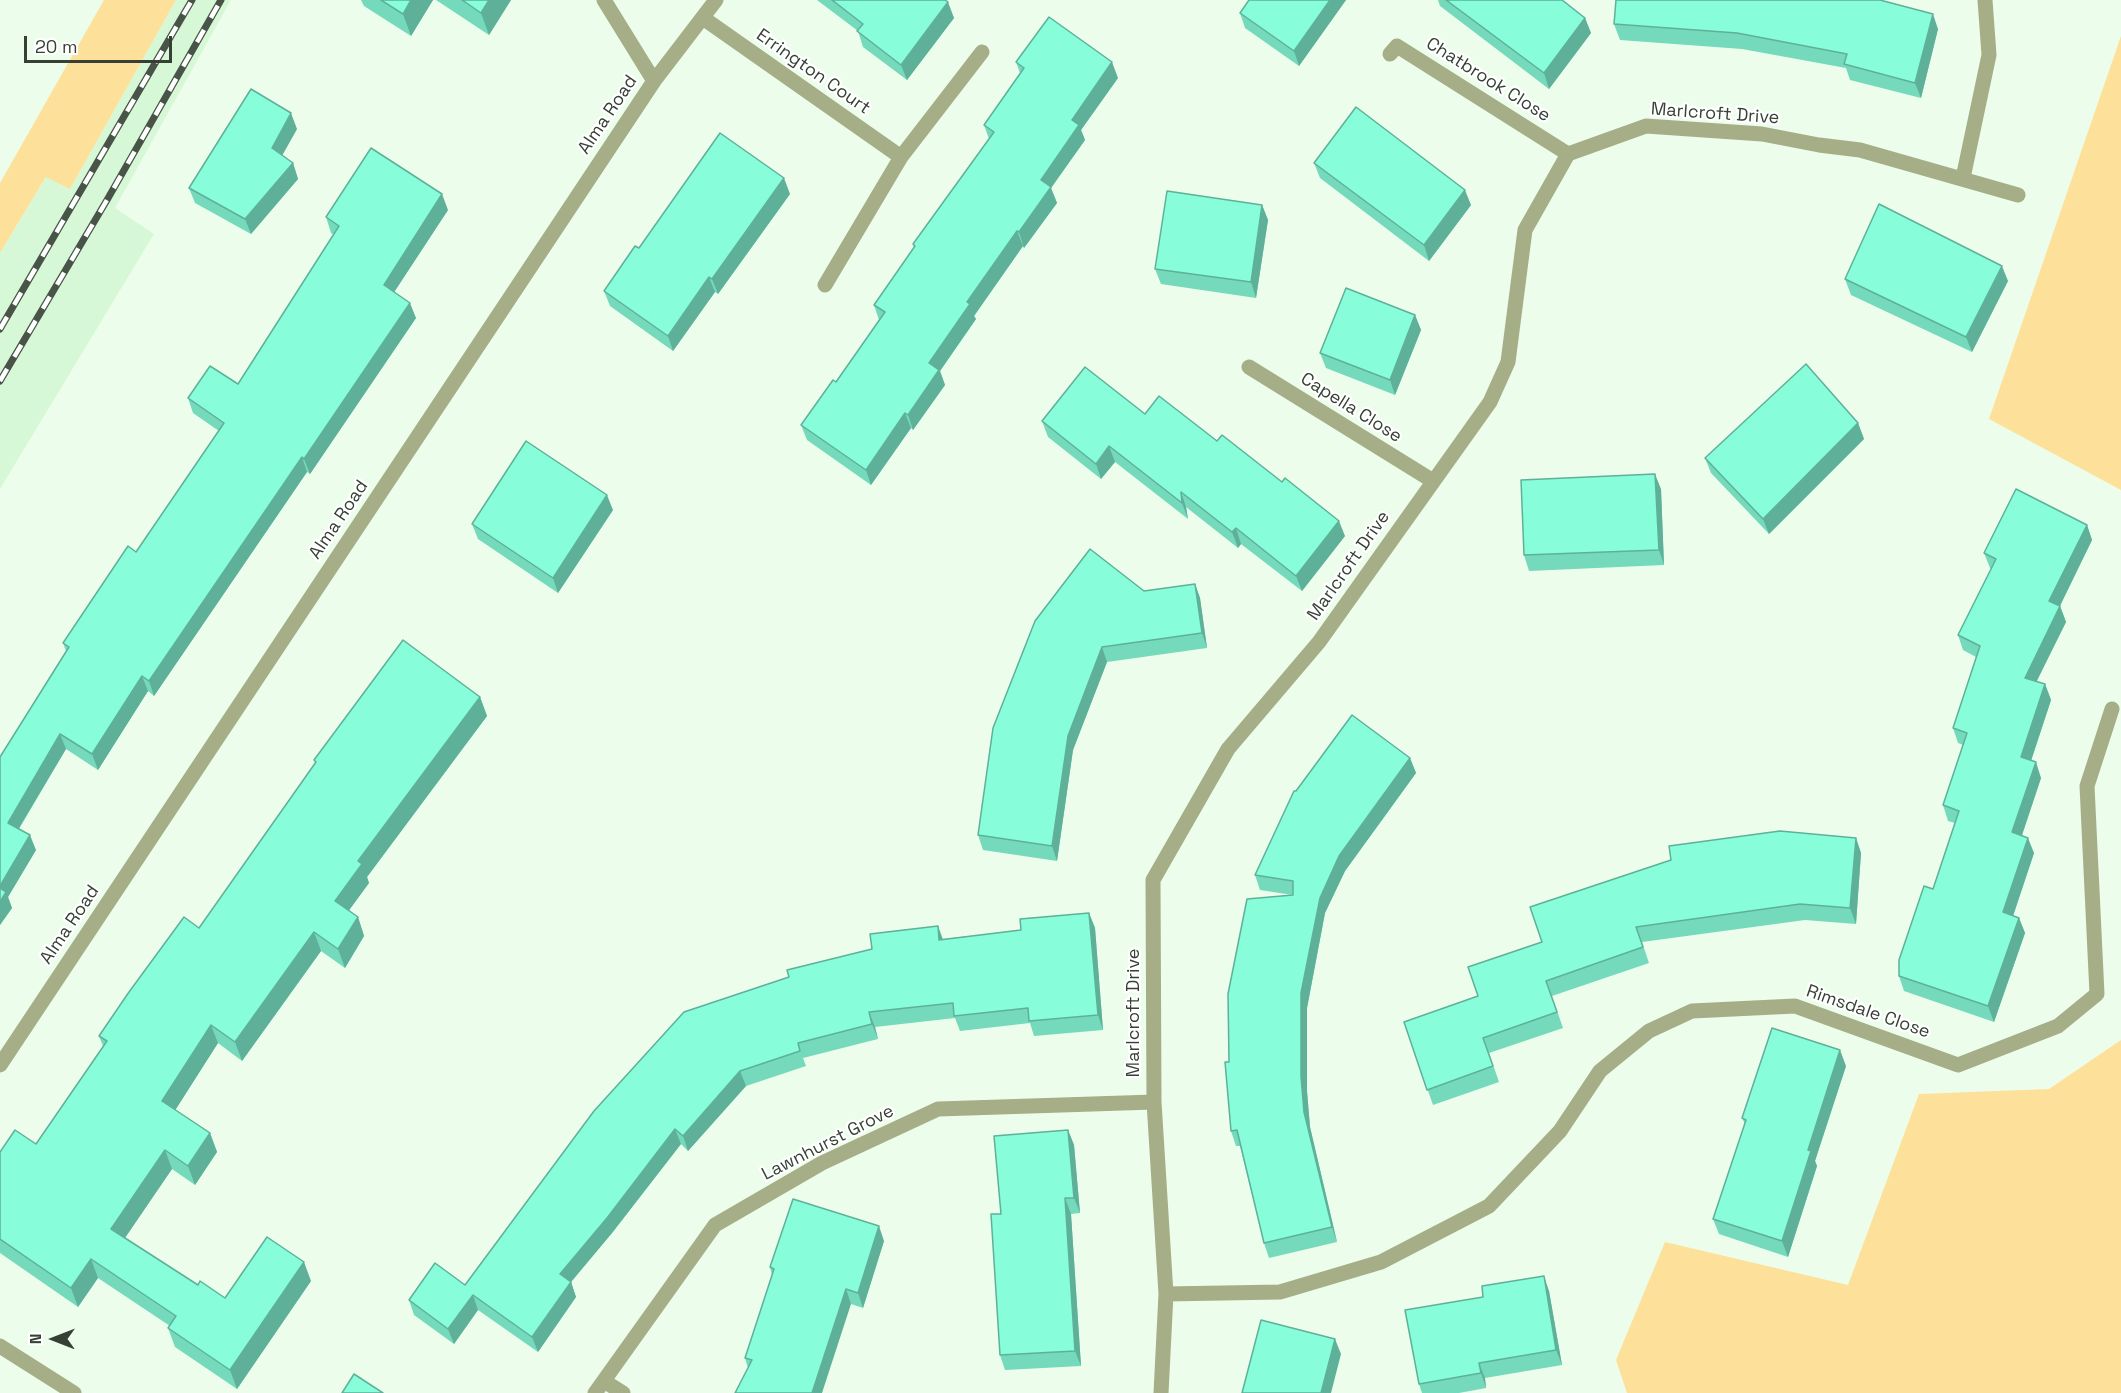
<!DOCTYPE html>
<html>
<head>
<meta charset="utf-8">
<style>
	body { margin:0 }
	#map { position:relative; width:2121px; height:1393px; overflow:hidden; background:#edfdec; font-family:"Space Grotesk",sans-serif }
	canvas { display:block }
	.north { position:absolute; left:24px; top:1309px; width:60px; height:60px; -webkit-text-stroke:4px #fff; paint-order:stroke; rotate:270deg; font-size:16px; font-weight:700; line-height:24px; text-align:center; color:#364035 }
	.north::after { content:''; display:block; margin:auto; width:21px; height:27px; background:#364035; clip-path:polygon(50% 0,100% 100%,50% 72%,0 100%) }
	.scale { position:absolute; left:24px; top:36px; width:148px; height:27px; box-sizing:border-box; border:3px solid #364035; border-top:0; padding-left:8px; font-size:18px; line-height:21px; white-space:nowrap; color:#364035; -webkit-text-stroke:4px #fff; paint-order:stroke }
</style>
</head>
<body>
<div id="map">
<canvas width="2121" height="1393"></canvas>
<div class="north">N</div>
<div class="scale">20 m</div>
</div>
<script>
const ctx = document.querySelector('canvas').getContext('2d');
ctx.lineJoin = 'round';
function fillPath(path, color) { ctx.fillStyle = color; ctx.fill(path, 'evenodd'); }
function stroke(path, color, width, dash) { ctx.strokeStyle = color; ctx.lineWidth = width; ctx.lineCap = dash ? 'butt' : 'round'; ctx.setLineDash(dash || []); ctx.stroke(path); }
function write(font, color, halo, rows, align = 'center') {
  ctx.font = font + ' "Space Grotesk",sans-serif'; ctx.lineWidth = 4.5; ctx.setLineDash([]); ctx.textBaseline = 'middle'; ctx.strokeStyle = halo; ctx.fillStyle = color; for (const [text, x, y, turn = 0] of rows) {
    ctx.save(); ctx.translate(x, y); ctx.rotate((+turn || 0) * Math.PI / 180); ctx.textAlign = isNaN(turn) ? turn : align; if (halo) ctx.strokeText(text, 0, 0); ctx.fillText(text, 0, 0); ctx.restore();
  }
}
const built = new Path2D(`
	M 176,0 L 231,0 L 115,208 L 154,234 L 0,489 L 0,253 L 47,176 L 70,189 Z`);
const green = new Path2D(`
	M 104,0 L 176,0 L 70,189 L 46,177 L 0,253 L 0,183 Z
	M 2121,36 L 2121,490 L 1989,419 Z
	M 2121,1040 L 2121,1393 L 1627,1393 L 1616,1360 L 1665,1242 L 1848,1285 L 1919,1094 L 2049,1089 Z`);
const minor = new Path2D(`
	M 604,0 L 654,81
	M 703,18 L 901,157
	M 1390,54 L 1397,46 L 1568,154
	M 1963,178 L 1989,55 L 1985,0
	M 825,285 L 901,157 L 982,52
	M 1249,367 L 1433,481
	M 0,1065 L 654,81 L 716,0
	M 1166,1294 L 1280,1292 L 1381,1262 L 1489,1206 L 1560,1131 L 1600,1071 L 1649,1031 L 1692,1011 L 1795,1006 L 1958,1065 L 2058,1026 L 2097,994 L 2087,786 L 2112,709
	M 0,1346 L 74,1393
	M 604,1381 L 623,1393
	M 595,1393 L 715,1225 L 822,1163 L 938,1109 L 1154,1102
	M 1161,1393 L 1166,1294 L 1154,1102 L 1153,880 L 1228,749 L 1319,642 L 1490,402 L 1508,362 L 1525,230 L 1568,154 L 1646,126 L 1762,134 L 1819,145 L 1860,150 L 2018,195`);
const rail = new Path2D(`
	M 0,329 L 192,0
	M 0,381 L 107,200 L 221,0`);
const wall = new Path2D(`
	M 361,0 L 433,0 L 411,36 L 364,6 Z
	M 436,0 L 511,0 L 489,35 Z
	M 817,0 L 945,0 L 954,18 L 907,80 L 863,47 L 858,31 Z
	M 1249,0 L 1346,0 L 1299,66 L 1245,28 L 1240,13 Z
	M 1438,0 L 1562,0 L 1585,18 L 1591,33 L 1549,89 L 1440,6 Z
	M 1614,24 L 1938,29 L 1921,98 L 1850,80 L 1846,68 L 1742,49 L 1620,40 Z
	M 1016,62 L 1118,78 L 1081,130 L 1085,140 L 1051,188 L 1057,203 L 1024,248 L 1023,246 L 974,316 L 976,319 L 940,371 L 945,385 L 913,430 L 911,428 L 871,485 L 807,440 L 801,425 L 836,382 L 879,320 L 874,305 L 914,248 L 913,244 L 989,139 L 984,125 L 1020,73 Z
	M 297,129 L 282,155 L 293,163 L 298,179 L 251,234 L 195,203 L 189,188 Z
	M 1314,163 L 1471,205 L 1429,261 L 1320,178 Z
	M 790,194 L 718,294 L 715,292 L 673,351 L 610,306 L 604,291 L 639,248 Z
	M 1262,205 L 1268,220 L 1256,298 L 1161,284 L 1155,269 Z
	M 448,210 L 394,292 L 416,318 L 310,474 L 307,472 L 154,696 L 148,691 L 98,770 L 66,749 L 19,829 L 36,850 L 8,897 L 12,908 L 0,925 L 0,757 L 66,651 L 63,643 L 136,552 L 219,431 L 193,413 L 188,398 L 238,384 L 334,235 L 331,233 L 326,217 Z
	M 1845,279 L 2008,281 L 1972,352 L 1851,295 Z
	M 1415,315 L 1421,330 L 1395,395 L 1326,368 L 1320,353 Z
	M 1145,414 L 1217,441 L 1345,536 L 1302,591 L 1241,544 L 1238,548 L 1186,507 L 1188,519 L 1115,462 L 1101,479 L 1048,437 L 1042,421 Z
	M 1858,423 L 1864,439 L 1769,534 L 1711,473 L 1705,458 Z
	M 1661,489 L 1664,565 L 1529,571 L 1524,555 Z
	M 613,510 L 558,593 L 478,539 L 472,524 Z
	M 2087,525 L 2092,540 L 2060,606 L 2066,622 L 2036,681 L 2045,684 L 2051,700 L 2031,761 L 2041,778 L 2022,835 L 2034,853 L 2013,916 L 2019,918 L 2025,933 L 1994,1022 L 1904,991 L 1899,976 L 1933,889 L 1955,823 L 1948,821 L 1943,805 L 1963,745 L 1958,743 L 1953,728 L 1976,657 L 1963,650 L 1958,635 L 1991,569 L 1990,568 L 1984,553 Z
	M 1195,584 L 1200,598 L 1207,648 L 1107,662 L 1073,750 L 1057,861 L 983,850 L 978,835 L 993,728 L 1144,591 Z
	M 480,697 L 487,716 L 367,877 L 369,883 L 349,910 L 358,917 L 364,936 L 345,968 L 321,951 L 242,1061 L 218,1043 L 175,1110 L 210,1133 L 217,1152 L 195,1185 L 172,1169 L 125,1238 L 198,1285 L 225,1298 L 311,1281 L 237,1389 L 175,1347 L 168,1328 L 170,1326 L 98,1278 L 78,1307 L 0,1253 L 0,1152 L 36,1144 L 103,1046 L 99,1036 L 199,928 L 315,763 L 314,760 Z
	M 1410,758 L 1416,773 L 1345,871 L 1325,913 L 1307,1008 L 1307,1091 L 1310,1127 L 1337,1242 L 1269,1258 L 1264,1243 L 1240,1146 L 1236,1146 L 1231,1131 L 1293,895 L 1260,890 L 1255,875 L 1296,791 Z
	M 1856,838 L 1861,853 L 1856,924 L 1805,920 L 1642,942 L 1649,963 L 1552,996 L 1563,1028 L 1489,1053 L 1499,1082 L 1433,1105 L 1404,1022 L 1478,996 L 1468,967 Z
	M 1089,913 L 1095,928 L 1103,1030 L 1034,1036 L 1030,1023 L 960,1031 L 955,1018 L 875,1027 L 878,1039 L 803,1058 L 806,1066 L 746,1086 L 688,1151 L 681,1144 L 612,1233 L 571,1282 L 576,1297 L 538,1352 L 478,1310 L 454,1344 L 414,1315 L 409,1300 L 465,1285 L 872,949 L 938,926 L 943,939 L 1021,930 Z
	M 1846,1066 L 1815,1161 L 1817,1166 L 1788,1257 L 1719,1234 L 1713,1219 L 1745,1124 L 1742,1118 Z
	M 1068,1130 L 1074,1145 L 1080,1213 L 1071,1214 L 1081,1366 L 1005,1370 L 1000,1355 L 1001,1214 Z
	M 884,1241 L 863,1308 L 851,1304 L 748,1368 L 745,1358 L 772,1275 L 770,1267 Z
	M 1549,1291 L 1562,1365 L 1485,1378 L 1486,1388 L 1459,1393 L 1422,1393 L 1419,1384 Z`);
const shadedWall = new Path2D(`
	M 411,0 L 433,0 L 411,36 L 403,14 Z
	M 489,0 L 511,0 L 489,35 L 481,13 Z
	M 1330,0 L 1346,0 L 1299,66 L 1294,51 Z
	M 948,2 L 954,18 L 907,80 L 901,65 Z
	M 1933,14 L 1938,29 L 1921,98 L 1915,83 Z
	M 1585,18 L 1591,33 L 1549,89 L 1544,73 Z
	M 1112,62 L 1118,78 L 1081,130 L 1085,140 L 1051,188 L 1057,203 L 1024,248 L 1019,232 L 1041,180 L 1072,120 Z
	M 291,113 L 297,129 L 278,163 L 272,148 Z
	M 293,163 L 298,179 L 251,234 L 245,219 Z
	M 784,178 L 790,194 L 718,294 L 712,279 Z
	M 1465,190 L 1471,205 L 1429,261 L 1424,245 Z
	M 442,194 L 448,210 L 389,300 L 384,285 Z
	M 1262,205 L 1268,220 L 1256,298 L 1251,282 Z
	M 1017,231 L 1023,246 L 974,316 L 976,319 L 940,371 L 945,385 L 913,430 L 908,415 L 929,363 L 967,302 Z
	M 2002,266 L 2008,281 L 1972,352 L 1966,337 Z
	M 709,277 L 715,292 L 673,351 L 668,336 Z
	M 410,303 L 416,318 L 310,474 L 304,459 Z
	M 1415,315 L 1421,330 L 1395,395 L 1390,380 Z
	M 905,413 L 911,428 L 871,485 L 866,470 Z
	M 1858,423 L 1864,439 L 1769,534 L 1763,519 Z
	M 1109,446 L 1115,462 L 1101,479 L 1096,464 Z
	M 302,457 L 307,472 L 154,696 L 149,681 Z
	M 1655,474 L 1661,489 L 1664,565 L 1659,550 Z
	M 1181,492 L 1186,507 L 1188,519 L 1182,503 Z
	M 607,495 L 613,510 L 558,593 L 553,578 Z
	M 1339,521 L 1345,536 L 1302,591 L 1296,576 Z
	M 2087,525 L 2092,540 L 2055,616 L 2049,601 Z
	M 1236,528 L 1241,544 L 1238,548 L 1232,532 Z
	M 1195,584 L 1200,598 L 1207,648 L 1202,633 Z
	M 2060,606 L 2066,622 L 2031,693 L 2025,678 Z
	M 1102,647 L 1107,662 L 1073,750 L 1057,861 L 1052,846 L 1068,736 Z
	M 142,676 L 148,691 L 98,770 L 92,754 Z
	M 2045,684 L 2051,700 L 2027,773 L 2021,757 Z
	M 480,697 L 487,716 L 367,877 L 369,883 L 342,920 L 335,901 L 358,861 Z
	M 60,734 L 66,749 L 13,838 L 8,823 Z
	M 1410,758 L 1416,773 L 1345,871 L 1325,913 L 1307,1008 L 1307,1091 L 1310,1127 L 1337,1242 L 1332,1227 L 1304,1112 L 1301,1076 L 1301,993 L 1320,898 L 1339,856 Z
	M 2036,762 L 2041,778 L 2018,847 L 2012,832 Z
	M 30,835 L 36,850 L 8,897 L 12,908 L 0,925 L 0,886 Z
	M 1856,838 L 1861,853 L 1856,924 L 1850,908 Z
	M 2028,838 L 2034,853 L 2009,928 L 2003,912 Z
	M 1089,913 L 1095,928 L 1103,1030 L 1098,1015 Z
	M 358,917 L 364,936 L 345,968 L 338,949 Z
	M 2019,918 L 2025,933 L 1994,1022 L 1988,1006 Z
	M 938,926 L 943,941 L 939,940 Z
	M 314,932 L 321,951 L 242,1061 L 235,1042 Z
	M 869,1012 L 875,1027 L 878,1039 L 872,1024 Z
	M 211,1025 L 218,1043 L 169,1120 L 162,1101 Z
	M 1840,1050 L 1846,1066 L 1815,1161 L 1817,1166 L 1788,1257 L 1782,1241 L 1808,1150 Z
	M 740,1071 L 746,1086 L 688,1151 L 683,1136 Z
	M 675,1129 L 681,1144 L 612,1233 L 571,1282 L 576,1297 L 538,1352 L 532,1337 L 560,1274 Z
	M 1068,1130 L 1074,1145 L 1080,1213 L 1074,1198 Z
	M 210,1133 L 217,1152 L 195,1185 L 188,1166 Z
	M 165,1150 L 172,1169 L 118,1248 L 111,1229 Z
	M 1065,1198 L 1071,1214 L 1081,1366 L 1075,1351 Z
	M 879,1226 L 884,1241 L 863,1308 L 858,1293 Z
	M 91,1259 L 98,1278 L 78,1307 L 71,1288 Z
	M 304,1262 L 311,1281 L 237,1389 L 230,1370 Z
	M 1544,1276 L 1549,1291 L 1562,1365 L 1556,1350 Z
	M 846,1289 L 851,1304 L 822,1393 L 812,1393 Z
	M 473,1295 L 478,1310 L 454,1344 L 448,1329 Z
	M 1335,1339 L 1341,1354 L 1331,1393 L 1321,1393 Z
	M 1479,1363 L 1485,1378 L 1486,1388 L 1481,1373 Z`);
const building = new Path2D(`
	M 381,0 L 411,0 L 403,14 Z
	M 462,0 L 489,0 L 481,13 Z
	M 832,0 L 945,0 L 948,2 L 901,65 L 857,31 L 863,24 Z
	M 1249,0 L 1330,0 L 1294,51 L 1240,13 Z
	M 1446,0 L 1562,0 L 1585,18 L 1544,73 Z
	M 1616,0 L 1880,0 L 1933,14 L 1915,83 L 1844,64 L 1847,54 L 1737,33 L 1614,24 Z
	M 1049,17 L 1112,62 L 1072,120 L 1079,125 L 1041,180 L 1051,187 L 1019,232 L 1017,231 L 967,302 L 970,304 L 929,363 L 939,370 L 908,415 L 905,413 L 866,470 L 801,425 L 833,380 L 836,382 L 885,312 L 874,305 L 915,246 L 913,244 L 994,132 L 984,125 L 1024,68 L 1016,62 Z
	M 251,89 L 291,113 L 272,148 L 293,163 L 245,219 L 189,188 Z
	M 1356,107 L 1465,190 L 1424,245 L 1314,163 Z
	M 720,133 L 784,178 L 712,279 L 709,277 L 668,336 L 604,291 L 635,246 L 639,248 Z
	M 371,148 L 442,194 L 384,285 L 410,303 L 304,459 L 302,457 L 149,681 L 142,676 L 92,754 L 60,734 L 8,823 L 30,835 L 0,886 L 0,757 L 69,647 L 63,643 L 128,546 L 136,552 L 224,423 L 188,398 L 210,366 L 238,384 L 339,226 L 326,217 Z
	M 1167,191 L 1262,205 L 1251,282 L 1155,269 Z
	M 1879,204 L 2002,266 L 1966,337 L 1845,279 Z
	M 1346,288 L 1415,315 L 1390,380 L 1320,353 Z
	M 1806,364 L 1858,423 L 1763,519 L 1705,458 Z
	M 1085,367 L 1145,414 L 1159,396 L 1217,441 L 1222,435 L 1282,482 L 1285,478 L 1339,521 L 1296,576 L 1236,528 L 1232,532 L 1181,492 L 1182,503 L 1109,446 L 1096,464 L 1042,421 Z
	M 526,441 L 607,495 L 553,578 L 472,524 Z
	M 1655,474 L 1659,550 L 1524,555 L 1521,480 Z
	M 2016,489 L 2087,525 L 2049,601 L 2060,606 L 2025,678 L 2045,684 L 2021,757 L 2036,762 L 2012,832 L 2028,838 L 2003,912 L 2019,918 L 1988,1006 L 1899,976 L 1899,960 L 1924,886 L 1933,889 L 1959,811 L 1943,805 L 1967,733 L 1953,728 L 1980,646 L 1958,635 L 1996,559 L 1984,553 Z
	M 1090,549 L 1144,591 L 1195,584 L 1202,633 L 1102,647 L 1068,736 L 1052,846 L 978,835 L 993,728 L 1035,621 Z
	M 403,640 L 480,697 L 358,861 L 362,864 L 335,901 L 358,917 L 338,949 L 314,932 L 235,1042 L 211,1025 L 162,1101 L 210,1133 L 188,1166 L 165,1150 L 111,1229 L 198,1285 L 200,1281 L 225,1298 L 267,1237 L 304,1262 L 230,1370 L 168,1328 L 176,1316 L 91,1259 L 71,1288 L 0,1239 L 0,1152 L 15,1130 L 36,1144 L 107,1041 L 99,1036 L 129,992 L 184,917 L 199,928 L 316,762 L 314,760 Z
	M 1352,715 L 1410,758 L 1339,856 L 1320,898 L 1301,993 L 1301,1076 L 1304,1112 L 1332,1227 L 1264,1243 L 1237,1130 L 1231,1131 L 1225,1062 L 1229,1062 L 1228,994 L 1247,899 L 1293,895 L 1293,881 L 1255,875 L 1294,791 L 1296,791 Z
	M 1780,831 L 1856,838 L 1850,908 L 1800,904 L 1636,927 L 1643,947 L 1546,981 L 1557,1012 L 1483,1038 L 1493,1066 L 1427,1090 L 1404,1022 L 1478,996 L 1468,967 L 1542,942 L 1530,907 L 1671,860 L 1669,846 Z
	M 0,888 L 6,892 L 0,902 Z
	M 1089,913 L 1098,1015 L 1029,1021 L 1028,1008 L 954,1016 L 953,1003 L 869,1012 L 872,1024 L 798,1043 L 800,1051 L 740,1071 L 683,1136 L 675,1129 L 607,1218 L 560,1274 L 571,1282 L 532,1337 L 473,1295 L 448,1329 L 409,1300 L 435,1263 L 465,1285 L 594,1111 L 684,1012 L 789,977 L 787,970 L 872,949 L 870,934 L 938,926 L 939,940 L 1021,930 L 1020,919 Z
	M 1772,1028 L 1840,1050 L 1808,1150 L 1811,1151 L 1782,1241 L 1713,1219 L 1746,1120 L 1742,1118 Z
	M 1068,1130 L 1074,1198 L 1065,1198 L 1075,1351 L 1000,1355 L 991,1214 L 1001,1214 L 994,1136 Z
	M 793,1199 L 879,1226 L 858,1293 L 846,1289 L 812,1393 L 735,1393 L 752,1360 L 745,1358 L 774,1269 L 770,1267 Z
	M 1544,1276 L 1556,1350 L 1479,1363 L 1481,1373 L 1419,1384 L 1405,1310 L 1483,1297 L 1482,1286 Z
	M 1261,1320 L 1335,1339 L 1321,1393 L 1242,1393 Z
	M 354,1374 L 383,1393 L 342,1393 Z`);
const streetNames = [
	["Errington Court",813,72,35],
	["Chatbrook Close",1488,80,32],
	["Marlcroft Drive",1715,114,4],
	["Alma Road",608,115,-56],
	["Capella Close",1351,408,32],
	["Alma Road",339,520,-56],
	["Marlcroft Drive",1349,566,-55],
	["Alma Road",70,925,-56],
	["Rimsdale Close",1868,1012,19],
	["Marlcroft Drive",1134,1013,-90],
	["Lawnhurst Grove",828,1143,-27]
];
fillPath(built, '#d7f8d6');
fillPath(green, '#fde099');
stroke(minor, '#a6ae87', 15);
stroke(rail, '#495448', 7);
stroke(rail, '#fff', 4.5, [14]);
fillPath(wall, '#74dabb');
fillPath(shadedWall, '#5eb198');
fillPath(building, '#87fdd9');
stroke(building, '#5eb198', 1.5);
write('18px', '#364035', '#fff', streetNames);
</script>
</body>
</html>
